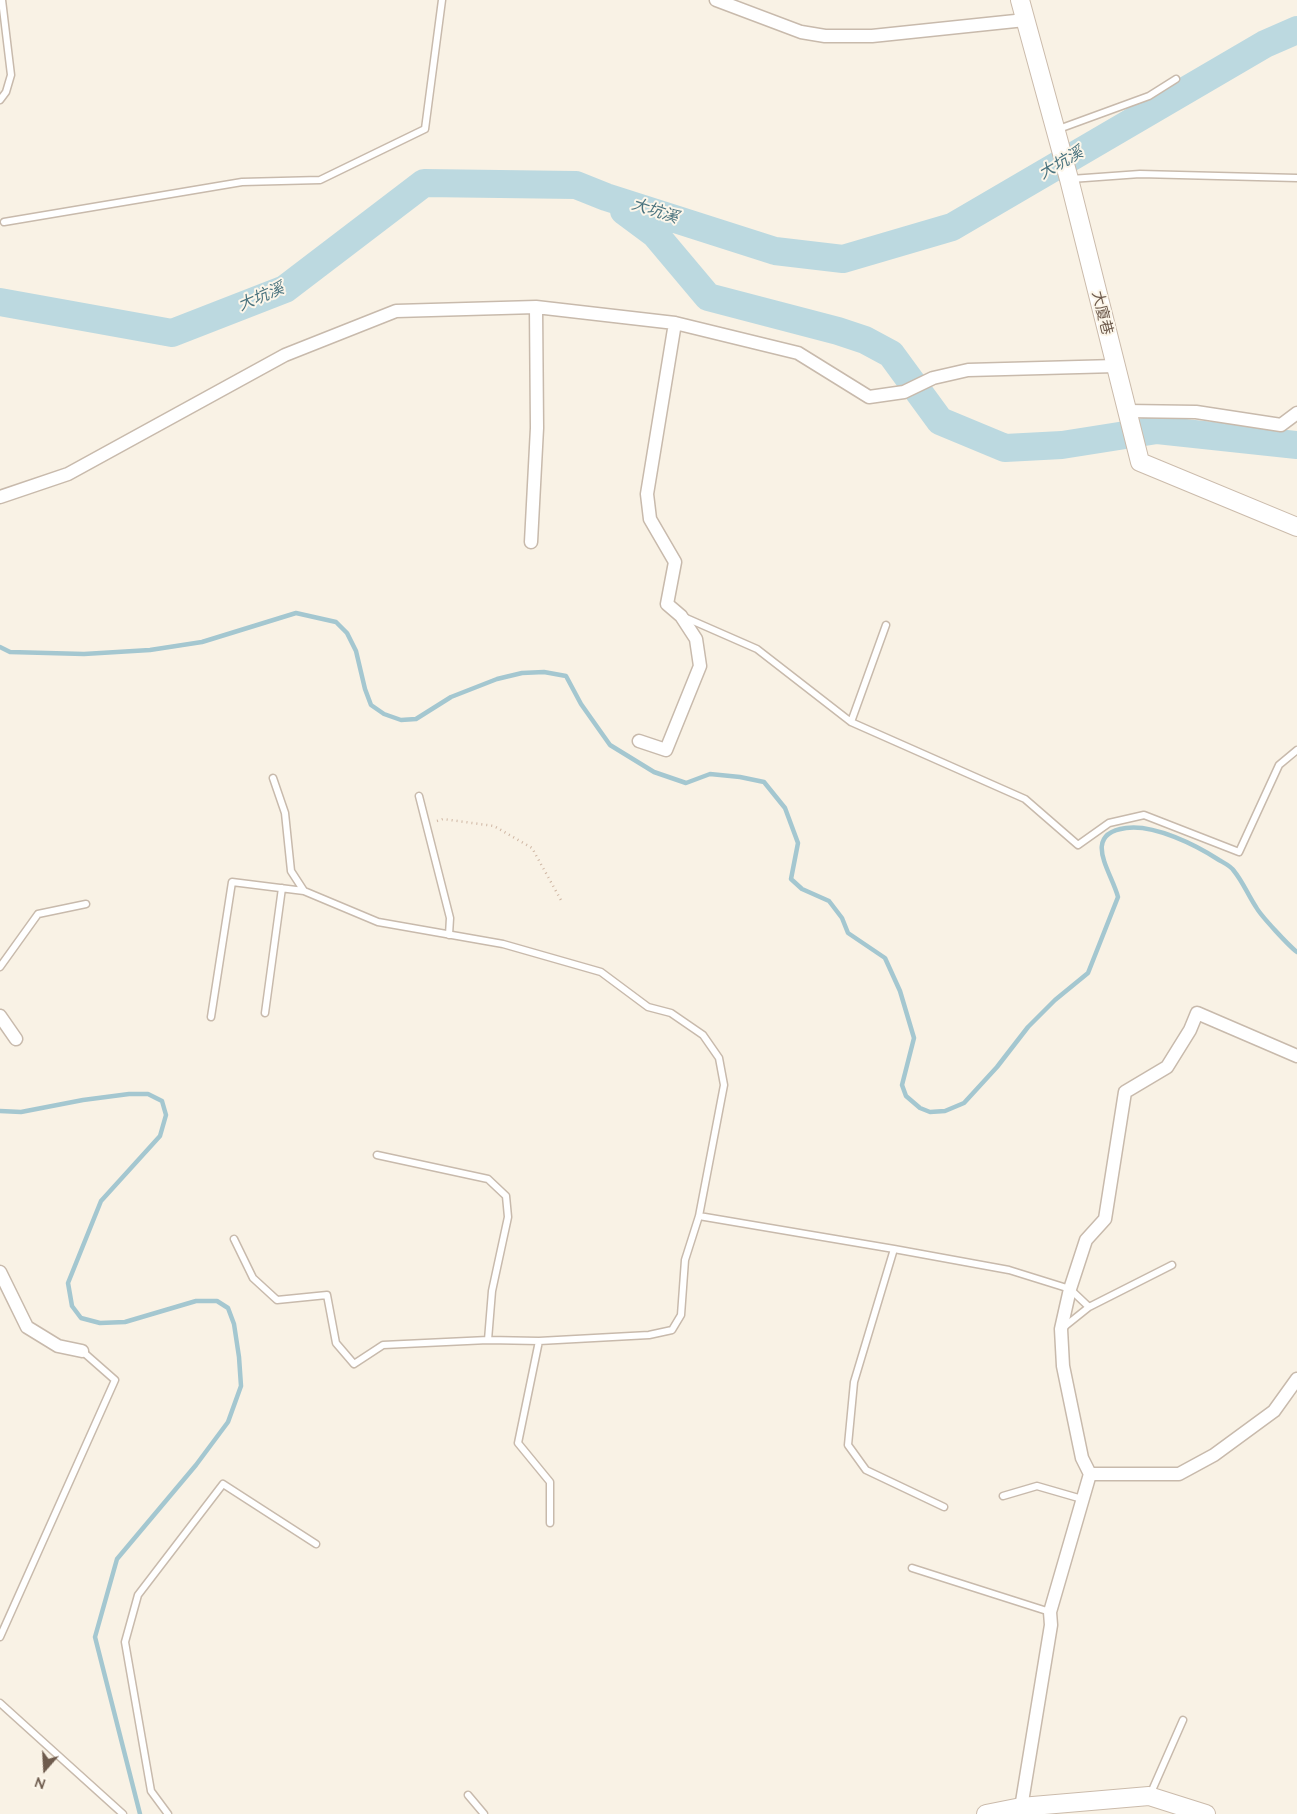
<!DOCTYPE html>
<html>
<head>
<meta charset="utf-8">
<style>
	body { margin:0 }
	#map { position:relative; width:1297px; height:1814px; overflow:hidden; background:#f9f2e5; font-family:Mulish,sans-serif }
	canvas { display:block }
	.north { position:absolute; left:20px; top:1744px; width:50px; height:50px; -webkit-text-stroke:4px #fcf6ea; paint-order:stroke; rotate:199deg; font-size:14px; font-weight:700; line-height:20px; text-align:center; color:#6e5b4d }
	.north::after { content:''; display:block; margin:auto; width:18px; height:22px; background:#6e5b4d; clip-path:polygon(50% 0,100% 100%,50% 72%,0 100%) }
</style>
</head>
<body>
<div id="map">
<canvas width="1297" height="1814"></canvas>
<div class="north">N</div>
</div>
<script>
const ctx = document.querySelector('canvas').getContext('2d');
ctx.lineJoin = 'round';
function stroke(path, color, width, dash) { ctx.strokeStyle = color; ctx.lineWidth = width; ctx.lineCap = dash ? 'butt' : 'round'; ctx.setLineDash(dash || []); ctx.stroke(path); }
function write(font, color, halo, rows, align = 'center') {
  ctx.font = font + ' Mulish,"Noto Sans TC",sans-serif'; ctx.lineWidth = 4; ctx.setLineDash([]); ctx.textBaseline = 'middle'; ctx.strokeStyle = halo; ctx.fillStyle = color; for (const [text, x, y, turn = 0] of rows) {
    ctx.save(); ctx.translate(x, y); ctx.rotate((+turn || 0) * Math.PI / 180); ctx.textAlign = isNaN(turn) ? turn : align; if (halo) ctx.strokeText(text, 0, 0); ctx.fillText(text, 0, 0); ctx.restore();
  }
}
const stream = new Path2D(`
	M 0,647 L 10,652 L 84,654 L 150,650 L 202,642 L 296,613 L 336,622 L 347,633 L 356,651 L 365,689 L 371,705 L 384,714 L 401,720 L 416,719 L 451,697 L 497,679 L 522,673 L 544,672 L 566,676 L 581,704 L 610,745 L 654,772 L 686,783 L 710,774 L 740,777 L 764,782 L 785,808 L 798,843 L 791,879 L 802,889 L 829,901 L 842,918 L 848,933 L 885,958 L 900,991 L 914,1038 L 902,1085 L 906,1096 L 920,1108 L 930,1112 L 945,1111 L 964,1103 L 997,1067 L 1028,1027 L 1055,1000 L 1088,973 L 1118,897 C 1111,871 1081,834 1126,828 C 1154,824 1196,845 1219,860 C 1224,863 1231,866 1234,871 C 1243,882 1248,895 1256,907 C 1261,916 1289,946 1297,952
	M 0,1111 L 21,1112 L 83,1100 L 129,1094 L 148,1094 L 162,1101 L 166,1115 L 160,1136 L 101,1201 L 68,1283 L 72,1306 L 81,1318 L 100,1323 L 125,1322 L 196,1301 L 217,1301 L 228,1308 L 234,1324 L 239,1357 L 241,1386 L 228,1422 L 196,1465 L 117,1559 L 95,1637 L 140,1814`);
const river = new Path2D(`
	M 624,211 L 655,234 L 708,297 L 838,331 L 865,340 L 891,354 L 940,421 L 1005,448 L 1062,445 L 1157,430 L 1297,445
	M 0,302 L 172,333 L 285,289 L 424,183 L 576,185 L 606,197 L 775,251 L 843,259 L 952,227 L 1265,44 L 1297,30`);
const path = new Path2D(`
	M 437,821 L 443,819 L 494,826 L 532,848 L 562,902`);
const lane = new Path2D(`
	M 0,100 L 6,92 L 11,75 L 2,0
	M 1056,130 L 1149,96 L 1176,79
	M 1071,179 L 1140,174 L 1297,178
	M 4,222 L 242,182 L 320,180 L 425,129 L 442,0
	M 684,617 L 757,649 L 851,722 L 1025,799 L 1078,845 L 1109,823 L 1144,815 L 1239,852 L 1279,765 L 1297,750
	M 851,722 L 886,625
	M 273,778 L 285,813 L 291,871 L 304,891 L 378,922 L 503,944 L 601,972 L 648,1007 L 671,1013 L 703,1035 L 719,1058 L 724,1085 L 699,1216
	M 419,796 L 450,918 L 449,935
	M 0,967 L 38,914 L 86,904
	M 265,1013 L 282,888
	M 211,1017 L 232,882 L 304,891
	M 377,1155 L 488,1179 L 506,1196 L 508,1217 L 492,1291 L 488,1340 L 539,1341 L 518,1443 L 550,1482 L 550,1523
	M 234,1239 L 253,1278 L 277,1300 L 327,1295 L 336,1343 L 354,1364 L 383,1345 L 488,1340
	M 894,1249 L 1009,1270 L 1070,1289 L 1089,1307
	M 1064,1327 L 1089,1307 L 1172,1265
	M 539,1341 L 649,1335 L 672,1330 L 681,1315 L 685,1260 L 699,1216 L 894,1249 L 854,1382 L 848,1445 L 866,1470 L 944,1507
	M 1003,1496 L 1037,1486 L 1082,1499
	M 912,1568 L 1050,1612
	M 0,1637 L 115,1380 L 82,1351
	M 0,1703 L 123,1814
	M 468,1795 L 484,1814
	M 1150,1795 L 1183,1720
	M 168,1814 L 151,1791 L 125,1642 L 138,1595 L 223,1484 L 316,1544`);
const street = new Path2D(`
	M 716,0 L 801,32 L 825,36 L 872,36 L 1025,20
	M 1127,411 L 1196,412 L 1281,425 L 1297,413
	M 0,497 L 68,474 L 285,355 L 396,311 L 536,307 L 675,323 L 798,353 L 869,397 L 904,392 L 933,378 L 968,370 L 1116,366
	M 531,542 L 537,428 L 536,307
	M 639,741 L 666,750 L 700,666 L 696,639 L 681,616 L 667,604 L 675,562 L 650,519 L 647,494 L 675,323
	M 0,1016 L 16,1039
	M 0,1272 L 27,1327 L 58,1346 L 82,1351
	M 1090,1474 L 1179,1474 L 1214,1455 L 1274,1411 L 1297,1379
	M 1020,1814 L 1051,1625 L 1050,1612 L 1090,1474 L 1082,1458 L 1063,1366 L 1061,1329 L 1070,1289 L 1086,1240 L 1105,1219 L 1125,1092 L 1167,1067 L 1190,1030 L 1197,1013 L 1297,1056`);
const secondary = new Path2D(`
	M 1020,0 L 1069,179 L 1140,462 L 1297,527
	M 986,1814 L 1021,1807 L 1149,1796 L 1206,1814`);
const streetNames = [
	["大廈巷",1102,313,76]
];
const waterNames = [
	["大坑溪",1061,163,-30],
	["大坑溪",655,211,18],
	["大坑溪",261,297,-23]
];
stroke(stream, '#a4c7d0', 4.5);
stroke(river, '#bcd9e0', 28);
stroke(lane, '#c8baac', 9);
stroke(street, '#c8baac', 15);
stroke(secondary, '#cbbbab', 20);
stroke(path, '#cfb6a3', 2.5, [1, 4]);
stroke(lane, '#fff', 6);
stroke(street, '#fff', 12);
stroke(secondary, '#fff', 18);
write('15px', '#6e5b4d', '#fcf6ea', streetNames);
write('italic 16px', '#4b747f', '#fcf6ea', waterNames);
</script>
</body>
</html>
